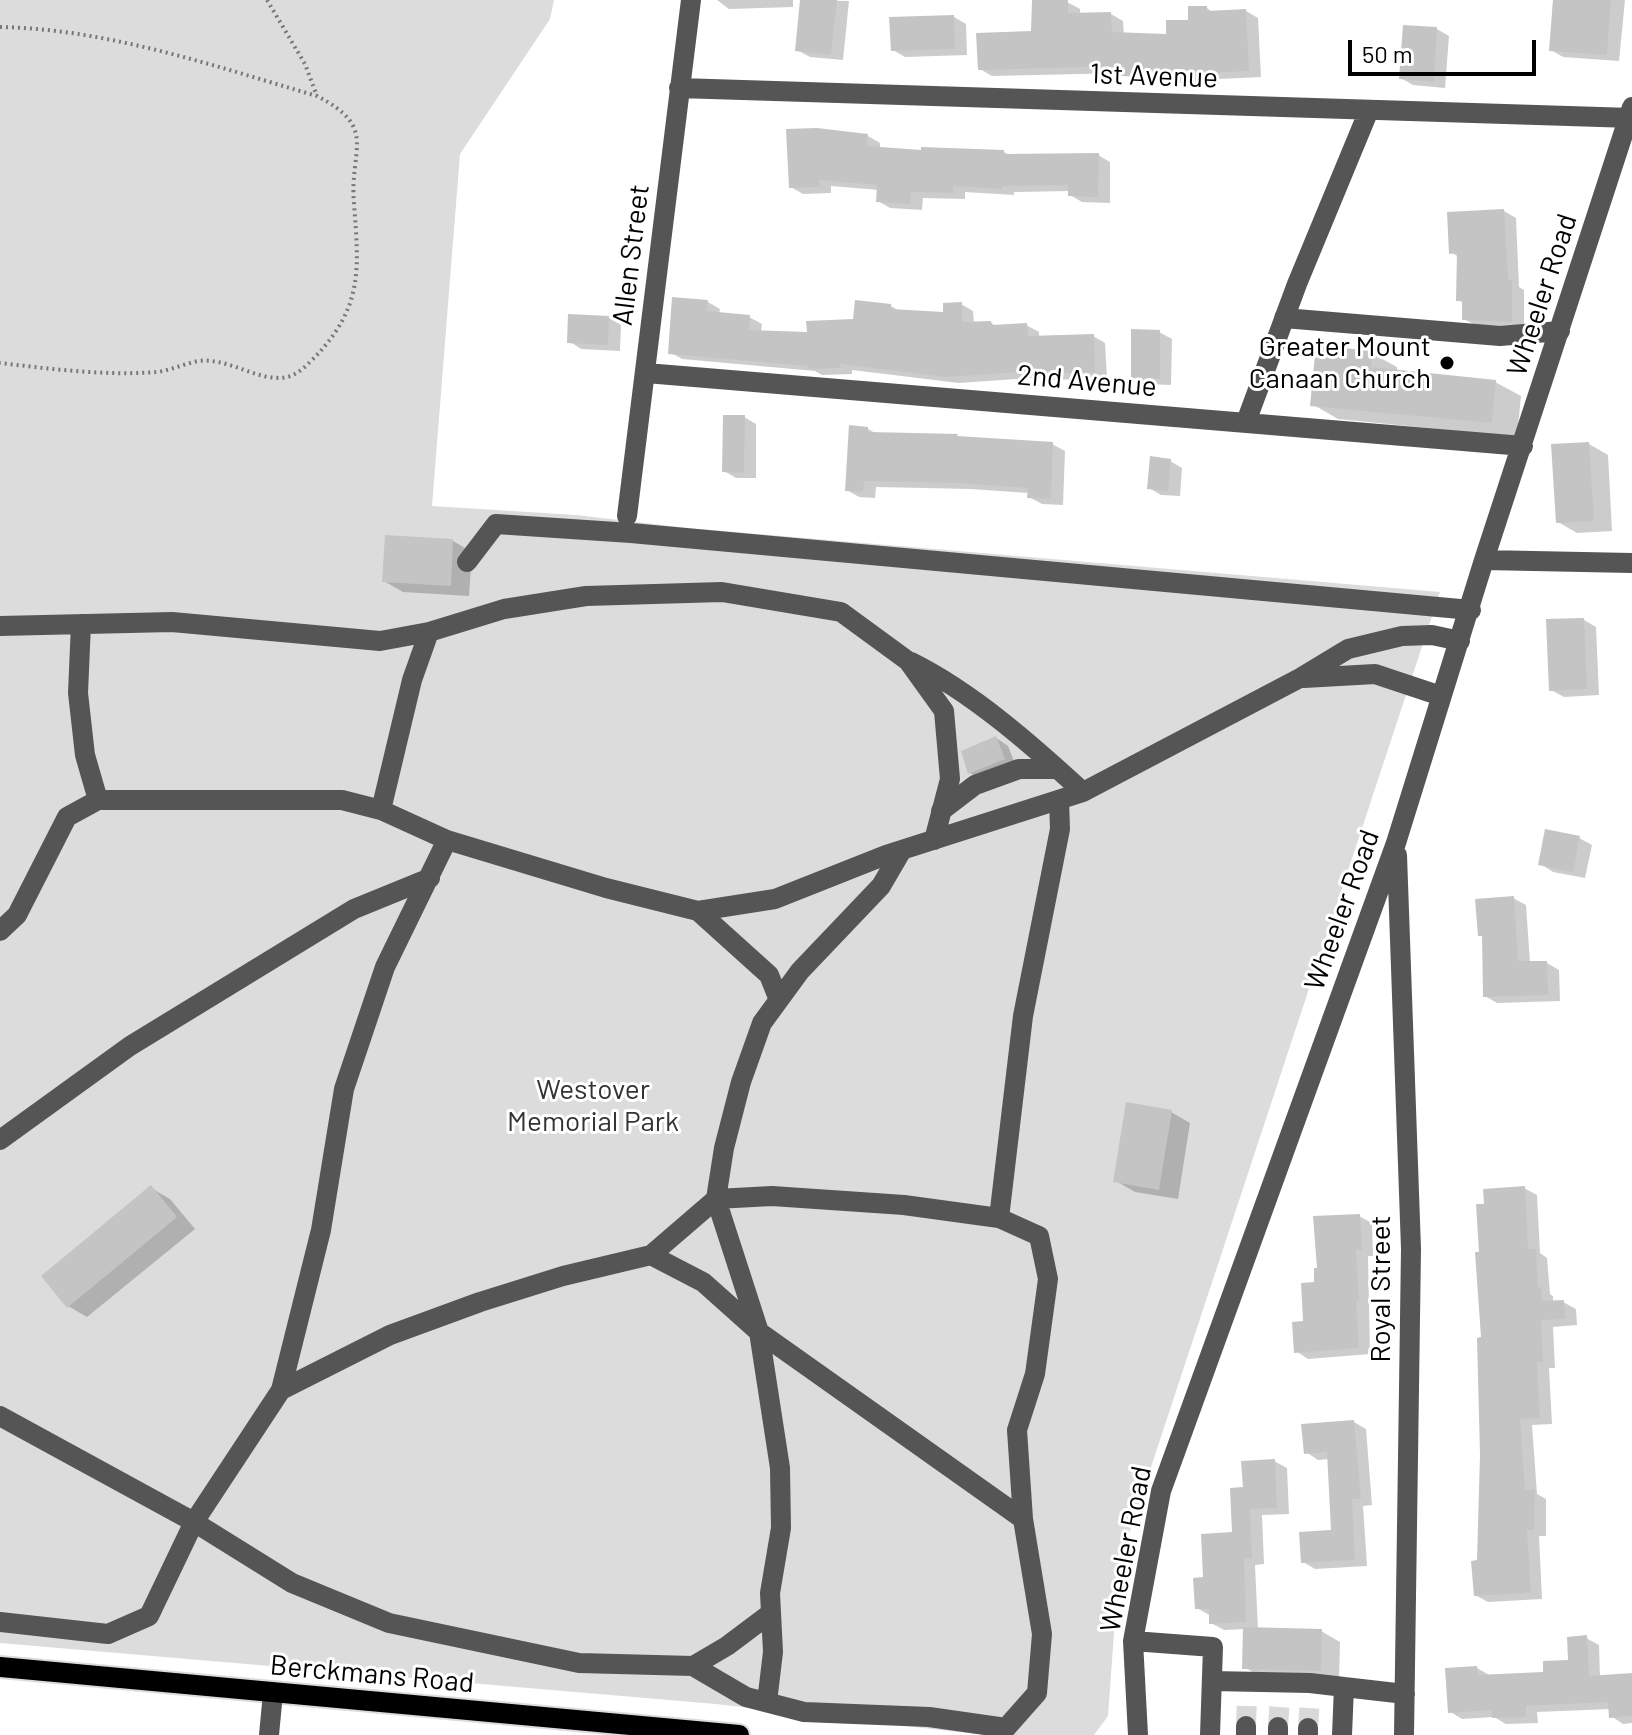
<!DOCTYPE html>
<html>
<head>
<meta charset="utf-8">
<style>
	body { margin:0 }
	#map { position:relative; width:1632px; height:1735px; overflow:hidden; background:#fff; font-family:Barlow,sans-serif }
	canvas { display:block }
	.scale { position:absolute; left:1348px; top:40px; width:188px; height:36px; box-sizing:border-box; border:4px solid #000; border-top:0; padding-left:10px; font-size:24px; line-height:28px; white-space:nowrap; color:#000; -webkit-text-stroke:6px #fff; paint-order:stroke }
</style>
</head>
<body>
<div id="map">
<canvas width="1632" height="1735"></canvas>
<div class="scale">50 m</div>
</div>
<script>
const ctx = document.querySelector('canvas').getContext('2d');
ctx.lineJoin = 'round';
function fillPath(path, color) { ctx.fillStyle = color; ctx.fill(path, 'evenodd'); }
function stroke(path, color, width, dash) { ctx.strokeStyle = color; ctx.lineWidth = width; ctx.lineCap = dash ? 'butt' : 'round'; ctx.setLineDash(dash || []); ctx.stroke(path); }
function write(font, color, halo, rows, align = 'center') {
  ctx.font = font + ' Barlow,sans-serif'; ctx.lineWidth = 6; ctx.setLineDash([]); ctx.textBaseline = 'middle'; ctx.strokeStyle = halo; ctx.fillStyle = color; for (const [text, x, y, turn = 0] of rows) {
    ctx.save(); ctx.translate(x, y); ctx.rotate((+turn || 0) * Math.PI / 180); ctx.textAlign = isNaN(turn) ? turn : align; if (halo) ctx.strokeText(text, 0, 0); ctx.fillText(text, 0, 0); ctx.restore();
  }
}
const green = new Path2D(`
	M 0,0 L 554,0 L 550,19 L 460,154 L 432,506 L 576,515 L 688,528 L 1440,592 L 1119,1564 L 1108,1716 L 1094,1735 L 984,1735 L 716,1704 L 0,1643 Z`);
const shadow = new Path2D(`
	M 717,0 L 793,0 L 793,7 L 729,9 Z
	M 802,0 L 849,1 L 843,60 L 810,57 L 797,50 Z
	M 1553,0 L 1625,0 L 1619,61 L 1563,57 L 1551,50 Z
	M 1067,2 L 1080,9 L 1080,15 L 1111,14 L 1123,21 L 1124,35 L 1168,36 L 1207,8 L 1214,13 L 1246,11 L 1258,18 L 1261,77 L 1219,79 L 1219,84 L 1136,82 L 1124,73 L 992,76 L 980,69 L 1033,33 Z
	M 954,17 L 966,24 L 967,55 L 905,57 L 893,50 Z
	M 1405,27 L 1437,29 L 1449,36 L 1445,88 L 1413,85 L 1401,78 Z
	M 868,136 L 880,143 L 880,149 L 923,152 L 1004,152 L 1011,156 L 1098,155 L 1110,162 L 1110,203 L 1082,202 L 1070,195 L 1070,191 L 1014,192 L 1014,195 L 965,192 L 965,199 L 923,198 L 922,210 L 890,208 L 878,201 L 879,190 L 831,186 L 831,193 L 803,194 L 791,187 Z
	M 1504,211 L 1516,218 L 1519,287 L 1524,290 L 1524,328 L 1477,326 L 1464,319 L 1464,303 L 1458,300 L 1459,257 L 1450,252 Z
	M 708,302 L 720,309 L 719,314 L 749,317 L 762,324 L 761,332 L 809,335 L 855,321 L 891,306 L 901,312 L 945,315 L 961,304 L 973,311 L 974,324 L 991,323 L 998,327 L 1026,325 L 1039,332 L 1039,338 L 1093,336 L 1105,343 L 1107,378 L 1050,380 L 1045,377 L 959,383 L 852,370 L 852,374 L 822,375 L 815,371 L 682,359 L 670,352 Z
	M 609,318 L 621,325 L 620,351 L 581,349 L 569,341 Z
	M 1159,332 L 1172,339 L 1171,385 L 1145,384 L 1133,377 Z
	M 1371,353 L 1397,367 L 1397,372 L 1495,382 L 1521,396 L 1517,437 L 1338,419 L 1312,404 Z
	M 744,417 L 756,424 L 756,478 L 736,478 L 724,471 Z
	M 868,429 L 877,434 L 1052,444 L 1065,451 L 1063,505 L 1042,504 L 1029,497 L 1029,493 L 970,489 L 876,487 L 875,498 L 859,497 L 847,490 Z
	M 1589,444 L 1608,455 L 1612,531 L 1577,533 L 1558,522 Z
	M 1170,461 L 1182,468 L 1180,496 L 1161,495 L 1149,488 Z
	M 453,541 L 472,552 L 469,596 L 403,592 L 384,581 Z
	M 1584,620 L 1596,627 L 1599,695 L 1564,697 L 1551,690 Z
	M 996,738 L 1008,746 L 1016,766 L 982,780 L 970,773 Z
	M 1579,838 L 1592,845 L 1585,878 L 1553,872 L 1541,864 Z
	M 1513,898 L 1526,905 L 1530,963 L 1547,963 L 1559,970 L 1560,1001 L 1497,1003 L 1485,996 L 1484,937 L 1480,935 Z
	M 1171,1112 L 1190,1123 L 1178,1199 L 1135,1192 L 1116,1181 Z
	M 151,1188 L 170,1199 L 195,1229 L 87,1317 L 68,1306 Z
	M 1524,1188 L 1537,1195 L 1540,1253 L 1547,1258 L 1550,1294 L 1553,1296 L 1553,1302 L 1563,1302 L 1576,1309 L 1577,1325 L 1553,1327 L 1555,1368 L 1549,1368 L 1552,1424 L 1532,1425 L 1537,1494 L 1546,1499 L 1546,1536 L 1539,1536 L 1542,1599 L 1488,1602 L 1475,1595 L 1479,1562 L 1483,1339 L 1481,1254 L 1486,1206 Z
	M 1359,1216 L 1372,1223 L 1373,1256 L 1368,1256 L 1370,1354 L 1308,1359 L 1296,1351 L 1317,1284 Z
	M 1354,1422 L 1366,1429 L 1372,1505 L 1363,1506 L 1367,1566 L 1315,1569 L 1303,1562 L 1333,1532 L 1329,1459 L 1318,1460 L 1306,1452 Z
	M 1274,1461 L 1287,1468 L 1289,1514 L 1262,1515 L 1264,1564 L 1255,1565 L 1258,1630 L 1321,1631 L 1340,1642 L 1339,1681 L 1263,1678 L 1244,1667 L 1245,1629 L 1224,1630 L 1211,1623 L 1209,1615 L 1197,1608 L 1205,1579 L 1234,1534 L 1245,1489 Z
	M 1586,1638 L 1599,1645 L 1600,1677 L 1632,1675 L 1632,1723 L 1623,1724 L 1611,1716 L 1611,1709 L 1537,1712 L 1538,1723 L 1506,1724 L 1494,1717 L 1462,1719 L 1449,1711 L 1477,1668 L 1489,1675 L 1545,1674 L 1570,1662 Z`);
const building = new Path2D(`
	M 800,0 L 837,0 L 831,55 L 795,51 Z
	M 1032,0 L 1068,0 L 1068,13 L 1111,12 L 1112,32 L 1166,34 L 1166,20 L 1188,20 L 1188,6 L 1207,6 L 1207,11 L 1246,9 L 1249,71 L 1207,73 L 1207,79 L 1121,76 L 1122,66 L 978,70 L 976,33 L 1031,31 Z
	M 1553,0 L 1611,0 L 1607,55 L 1549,51 Z
	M 954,15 L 955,49 L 891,51 L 889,17 Z
	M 1403,25 L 1437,27 L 1434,82 L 1399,79 Z
	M 817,128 L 868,134 L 867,146 L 921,150 L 921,147 L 1004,150 L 1004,154 L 1099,153 L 1098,197 L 1068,196 L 1068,185 L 1002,186 L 1002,189 L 953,186 L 953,193 L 911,192 L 910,204 L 876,202 L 877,185 L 819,180 L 820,187 L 789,188 L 786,129 Z
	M 1504,209 L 1508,280 L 1512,280 L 1512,322 L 1462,320 L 1462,301 L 1456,301 L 1457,253 L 1449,254 L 1447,212 Z
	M 672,297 L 708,300 L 707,311 L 750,315 L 749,330 L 807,332 L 806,321 L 853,319 L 855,300 L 891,304 L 891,309 L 943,312 L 943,303 L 962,302 L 962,322 L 991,321 L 992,325 L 1027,323 L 1028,336 L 1094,334 L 1095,372 L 1036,374 L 1036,371 L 945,377 L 840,364 L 841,368 L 808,369 L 808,366 L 668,354 Z
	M 568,314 L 609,316 L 608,345 L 567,343 Z
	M 1131,329 L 1160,330 L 1160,379 L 1131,378 Z
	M 1316,345 L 1372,351 L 1371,367 L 1496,380 L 1492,423 L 1310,406 Z
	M 723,415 L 745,415 L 744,473 L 722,472 Z
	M 849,425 L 868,427 L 868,432 L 958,434 L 957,436 L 1053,442 L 1051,499 L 1027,498 L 1028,488 L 956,483 L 864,481 L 863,492 L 845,491 Z
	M 1589,442 L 1594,521 L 1556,523 L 1551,444 Z
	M 1150,456 L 1171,459 L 1168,491 L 1147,489 Z
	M 385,535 L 453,539 L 451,586 L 382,582 Z
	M 1584,618 L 1587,689 L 1549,691 L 1546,619 Z
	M 996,736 L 1005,759 L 968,774 L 961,751 Z
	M 1545,829 L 1580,836 L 1573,872 L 1538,865 Z
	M 1514,896 L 1518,961 L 1547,961 L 1548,995 L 1483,997 L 1482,936 L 1478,936 L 1475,899 Z
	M 1126,1102 L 1172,1110 L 1159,1190 L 1113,1182 Z
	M 151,1185 L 177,1217 L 67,1308 L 41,1276 Z
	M 1525,1186 L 1528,1249 L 1536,1249 L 1538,1287 L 1541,1287 L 1542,1301 L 1564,1300 L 1565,1319 L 1541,1320 L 1543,1362 L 1537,1362 L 1540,1418 L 1520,1419 L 1525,1490 L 1535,1490 L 1534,1530 L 1527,1530 L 1531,1593 L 1474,1596 L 1471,1561 L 1477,1560 L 1480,1455 L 1477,1338 L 1481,1337 L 1475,1252 L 1479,1252 L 1476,1204 L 1484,1204 L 1483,1189 Z
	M 1360,1214 L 1362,1250 L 1356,1250 L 1359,1301 L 1356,1301 L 1359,1348 L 1294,1353 L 1292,1322 L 1303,1321 L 1301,1283 L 1314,1282 L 1314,1268 L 1317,1268 L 1313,1216 Z
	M 1354,1420 L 1361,1499 L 1352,1499 L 1355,1560 L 1301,1563 L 1299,1532 L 1331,1530 L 1327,1452 L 1304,1454 L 1301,1424 Z
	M 1275,1459 L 1277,1508 L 1250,1509 L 1252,1558 L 1244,1559 L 1246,1622 L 1209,1624 L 1209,1609 L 1195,1609 L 1193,1578 L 1203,1577 L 1201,1534 L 1232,1532 L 1230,1488 L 1243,1487 L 1241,1461 Z
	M 1243,1627 L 1322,1629 L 1321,1671 L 1242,1669 Z
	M 1587,1635 L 1589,1676 L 1632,1673 L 1632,1716 L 1609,1718 L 1608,1702 L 1526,1706 L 1526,1717 L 1492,1718 L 1492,1710 L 1448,1713 L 1445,1668 L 1477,1666 L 1478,1675 L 1543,1672 L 1543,1661 L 1568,1660 L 1567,1637 Z`);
const minorTunnel = new Path2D(`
	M 1246,1726 L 1247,1697
	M 1278,1727 L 1280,1698
	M 1308,1728 L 1310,1698`);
const path = new Path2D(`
	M 267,0 L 305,64 L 317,96
	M 0,27 C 108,29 214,66 317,96 C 379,128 349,149 354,204 C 359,269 363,306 316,356 C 309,363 298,375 287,377 C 259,383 229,357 198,361 C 184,364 171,370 157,372 C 104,376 52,369 0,363`);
const minor = new Path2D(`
	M 679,88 L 1632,118
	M 1284,318 L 1500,336 L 1560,331
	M 646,373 L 1523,446
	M 1246,422 L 1297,284 L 1369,110
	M 627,516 L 691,0
	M 1484,560 L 1632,563
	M 467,562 L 496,524 L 631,533 L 1471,610
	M 81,624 L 78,693 L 85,755 L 98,800
	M 0,626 L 172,622 L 380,641 L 429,632 L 504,609 L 586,596 L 722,592 L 841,612 L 908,661 L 944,711 L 950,779 L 934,840
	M 911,662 C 972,692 1033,746 1083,792
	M 1304,678 L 1375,674 L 1441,696
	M 381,810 L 412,680 L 429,632
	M 941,811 L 975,785 L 1019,769 L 1057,769
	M 1397,855 L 1411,1249 L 1404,1735
	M 698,911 L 769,975 L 779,1000
	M 0,931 L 17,915 L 67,817 L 98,800 L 342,800 L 381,810 L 447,840 L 606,888 L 698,911 L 775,899 L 886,855 L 1083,792 L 1300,678 L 1348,649 L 1402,636 L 1432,635 L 1460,641
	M 0,1140 L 130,1046 L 354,909 L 430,878
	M 999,1218 L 1023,1016 L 1060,829 L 1059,800
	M 651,1255 L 703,1282 L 759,1332 L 1023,1519
	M 0,1416 L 194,1522 L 292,1583 L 389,1623 L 579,1663 L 693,1666 L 746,1697 L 804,1712 L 929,1717 L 1006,1728 L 1037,1693 L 1042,1634 L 1023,1519 L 1017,1430 L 1035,1374 L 1048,1279 L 1039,1236 L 999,1218 L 904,1205 L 772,1196 L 716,1199 L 651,1255 L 563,1276 L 480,1302 L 390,1335 L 281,1390
	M 0,1622 L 108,1634 L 149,1616 L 194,1522 L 281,1390 L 321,1230 L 344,1089 L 385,967 L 447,840
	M 1133,1641 L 1213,1647 L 1210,1735
	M 693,1666 L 727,1646 L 771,1613
	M 1212,1681 L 1310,1683 L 1344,1687 L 1342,1735
	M 1344,1687 L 1405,1694
	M 767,1702 L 773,1652 L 770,1593 L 781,1528 L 780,1468 L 759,1332 L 716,1199 L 724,1148 L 741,1082 L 762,1023 L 800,971 L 881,886 L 902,850
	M 269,1735 L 273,1693
	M 1138,1735 L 1133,1641 L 1161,1491 L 1396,843 L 1484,560 L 1632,107
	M 1246,1735 L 1246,1726
	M 1278,1735 L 1278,1727
	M 1308,1735 L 1308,1728`);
const major = new Path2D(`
	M 0,1667 L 739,1735`);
const markers = [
	[1447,363,8,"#000"]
];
const streetNames = [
	["1st Avenue",1154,76,2],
	["Allen Street",631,255,-83],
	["Wheeler Road",1542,295,-72],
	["2nd Avenue",1087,381,5],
	["Wheeler Road",1342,910,-70],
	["Royal Street",1381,1289,-90],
	["Wheeler Road",1126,1549,-79],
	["Berckmans Road",372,1674,5]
];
const poiNames = [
	["Greater Mount",1431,347],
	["Canaan Church",1431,379]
];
const parkNames = [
	["Westover",593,1090],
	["Memorial Park",593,1122]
];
fillPath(green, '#dcdcdc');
fillPath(shadow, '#0003');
fillPath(building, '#c4c4c4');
stroke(minorTunnel, '#d9d9d9', 20, [20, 10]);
stroke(major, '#dbdbdb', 24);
stroke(path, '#777', 4, [2, 4]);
stroke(minor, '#555', 20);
stroke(major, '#000', 20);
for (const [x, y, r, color] of markers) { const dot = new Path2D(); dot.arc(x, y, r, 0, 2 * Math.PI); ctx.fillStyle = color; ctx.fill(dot); stroke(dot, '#fff', 3); }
write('28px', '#000', '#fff', streetNames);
write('28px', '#000', '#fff', poiNames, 'right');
write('28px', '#333', '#fff', parkNames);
</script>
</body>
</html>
